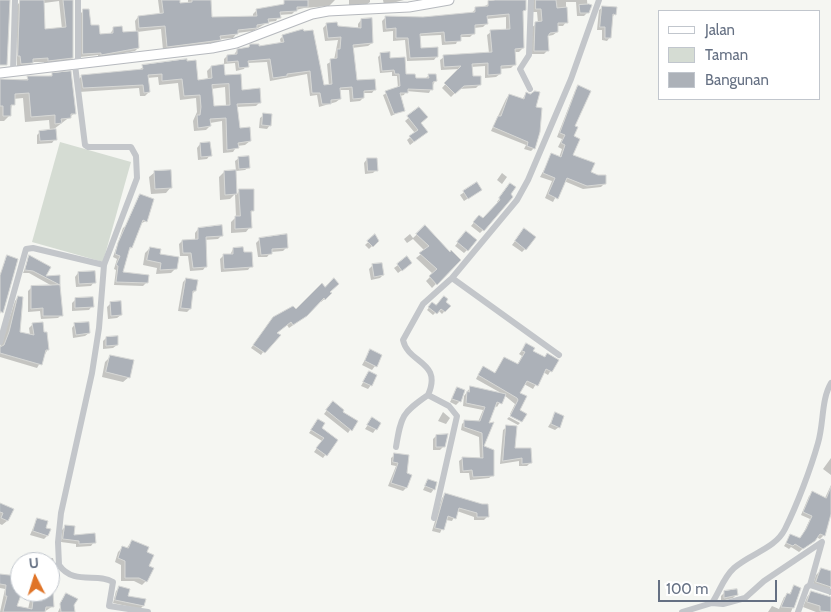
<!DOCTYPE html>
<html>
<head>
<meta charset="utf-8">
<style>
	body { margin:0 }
	#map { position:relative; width:831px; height:612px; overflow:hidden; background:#f5f6f2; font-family:Cabin,sans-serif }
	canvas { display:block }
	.legend { position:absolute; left:658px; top:10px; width:162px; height:90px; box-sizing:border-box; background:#fff; border:1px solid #c1c6cd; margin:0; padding:6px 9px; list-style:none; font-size:15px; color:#657083 }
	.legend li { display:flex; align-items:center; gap:10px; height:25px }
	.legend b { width:25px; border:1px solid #c1c6cd }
	.north { position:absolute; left:10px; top:552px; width:50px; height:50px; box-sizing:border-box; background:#fff; border:1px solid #c1c6cd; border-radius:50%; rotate:355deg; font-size:14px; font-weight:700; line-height:20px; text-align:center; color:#657083 }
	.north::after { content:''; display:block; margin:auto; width:18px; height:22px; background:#e07427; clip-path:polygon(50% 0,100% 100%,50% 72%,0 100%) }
	.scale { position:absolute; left:658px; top:580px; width:119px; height:22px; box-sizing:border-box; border:2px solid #657083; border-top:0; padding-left:6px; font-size:15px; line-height:18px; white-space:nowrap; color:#657083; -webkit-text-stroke:4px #fff; paint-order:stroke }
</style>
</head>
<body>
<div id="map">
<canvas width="831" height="612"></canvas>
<ul class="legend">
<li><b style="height:6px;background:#fff"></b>Jalan</li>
<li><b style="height:14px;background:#d5dcd3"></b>Taman</li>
<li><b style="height:14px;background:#acb1b8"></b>Bangunan</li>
</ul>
<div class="north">U</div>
<div class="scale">100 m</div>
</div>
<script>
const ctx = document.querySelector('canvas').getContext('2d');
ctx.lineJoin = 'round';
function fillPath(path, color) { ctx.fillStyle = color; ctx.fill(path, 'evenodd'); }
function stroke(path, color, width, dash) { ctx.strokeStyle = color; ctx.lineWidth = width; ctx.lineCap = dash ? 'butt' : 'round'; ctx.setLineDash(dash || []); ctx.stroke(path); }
const green = new Path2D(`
	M 60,142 L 131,162 L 103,262 L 32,242 Z`);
const shadow = new Path2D(`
	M 32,0 L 71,0 L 72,58 L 67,62 L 44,65 L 44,62 L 32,62 L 27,67 L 17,68 L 16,6 L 21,1 ZM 59,1 L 62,29 L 44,30 L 44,3 Z
	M 158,0 L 178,0 L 179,5 L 188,4 L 188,0 L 210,0 L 211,19 L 253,17 L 253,14 L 257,10 L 288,4 L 288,0 L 335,0 L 329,6 L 304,8 L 296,10 L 292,14 L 279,15 L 276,21 L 268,22 L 253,31 L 237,33 L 233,38 L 220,39 L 216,43 L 163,50 L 161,29 L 137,32 L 138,48 L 135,51 L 98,58 L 98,55 L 80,57 L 80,14 L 84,10 L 90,27 L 98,35 L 110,34 L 114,28 L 121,33 L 136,32 L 135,21 L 138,17 L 160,15 Z
	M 349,0 L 370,0 L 370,2 L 366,5 L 349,7 Z
	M 383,0 L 404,0 L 384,5 Z
	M 495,0 L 526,0 L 522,12 L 523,48 L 519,52 L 514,52 L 515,64 L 511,68 L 499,69 L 500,74 L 496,77 L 485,78 L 485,66 L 471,67 L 472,78 L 480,84 L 476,88 L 459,89 L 451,97 L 442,88 L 459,69 L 441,70 L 440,60 L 444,57 L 489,53 L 487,35 L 491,32 L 506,30 L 506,17 L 486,19 L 486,24 L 483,27 L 474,28 L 474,33 L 470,37 L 459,37 L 456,44 L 442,45 L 441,35 L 419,36 L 420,50 L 437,56 L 434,60 L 407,61 L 405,40 L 393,41 L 393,31 L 383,32 L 382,21 L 385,18 L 423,18 L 472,13 L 476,8 L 485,6 Z
	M 531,0 L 587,0 L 588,12 L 584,16 L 577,16 L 576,2 L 566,2 L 566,22 L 563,26 L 557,26 L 557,32 L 553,35 L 548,36 L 548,50 L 544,54 L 531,54 L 532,27 L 538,23 L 537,12 L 532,12 Z
	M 603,7 L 615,14 L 612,17 L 610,37 L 607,41 L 602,40 L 602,30 L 597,30 L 599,10 Z
	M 361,20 L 372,43 L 368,46 L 352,48 L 356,82 L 375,89 L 372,93 L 363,93 L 363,98 L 360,101 L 350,102 L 349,90 L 339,90 L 340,99 L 336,102 L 319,107 L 317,95 L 310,96 L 307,74 L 270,81 L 267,62 L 247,63 L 244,69 L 236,71 L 235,63 L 224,64 L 224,59 L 227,56 L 234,55 L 237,50 L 281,44 L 280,39 L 283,36 L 323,87 L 329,86 L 327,64 L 334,60 L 338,40 L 325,41 L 323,28 L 327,24 L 358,29 L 358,24 Z
	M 381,54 L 405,76 L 415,80 L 426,78 L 429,75 L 435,81 L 429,93 L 406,91 L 404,95 L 400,96 L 404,110 L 391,116 L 383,95 L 398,88 L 397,76 L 392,76 L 392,72 L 380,73 L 378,57 Z
	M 180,61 L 195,61 L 197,81 L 208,80 L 207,71 L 211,67 L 241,91 L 260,102 L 256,106 L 236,107 L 238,130 L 250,141 L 245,145 L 237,146 L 233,152 L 223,153 L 222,121 L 210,123 L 210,126 L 206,130 L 194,131 L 193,121 L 197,112 L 196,98 L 180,100 L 178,83 L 159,85 L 158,77 L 147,78 L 149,92 L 145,96 L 140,96 L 139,88 L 79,92 L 78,80 L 82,76 L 139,70 L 143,67 ZM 225,87 L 226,106 L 212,108 L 211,89 Z
	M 70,73 L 75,113 L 54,129 L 55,139 L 52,143 L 37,144 L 37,135 L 40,132 L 50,131 L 49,120 L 25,122 L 23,98 L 13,99 L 10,115 L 4,121 L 0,121 L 0,80 L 5,82 Z
	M 578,87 L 571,156 L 605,183 L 601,187 L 583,189 L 564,181 L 553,202 L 545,198 L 552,181 L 540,177 L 552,155 L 559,158 L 562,149 L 558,147 L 562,139 L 557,137 L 575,91 Z
	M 526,93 L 534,108 L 534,148 L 531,151 L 524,149 L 526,145 L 491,131 L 506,99 L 509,95 L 522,100 Z
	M 419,109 L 423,135 L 410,145 L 407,140 L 415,133 L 405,121 Z
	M 264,115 L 270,125 L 267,129 L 259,128 L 260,118 Z
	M 200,144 L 210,155 L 207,159 L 198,160 L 197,148 Z
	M 239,158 L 249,167 L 245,170 L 236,171 L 235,161 Z
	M 367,159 L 376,170 L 373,173 L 365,174 L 364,163 Z
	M 155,172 L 171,187 L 166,193 L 151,194 L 149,177 Z
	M 224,172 L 235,172 L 236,195 L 240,190 L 253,210 L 250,214 L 250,227 L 246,232 L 231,233 L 231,222 L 236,217 L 235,194 L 230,199 L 220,200 L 219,177 Z
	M 502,173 L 507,177 L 502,184 L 497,180 Z
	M 477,184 L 481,190 L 464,201 L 460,195 Z
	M 510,184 L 483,230 L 480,233 L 471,226 L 476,220 L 483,220 L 498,203 L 497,202 Z
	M 140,195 L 152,200 L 146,221 L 140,224 L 131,248 L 127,251 L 121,273 L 147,282 L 143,286 L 114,285 L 116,270 L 114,269 L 117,259 L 113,257 L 123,228 L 127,225 Z
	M 425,227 L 450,254 L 459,260 L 432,288 L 426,281 L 433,274 L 416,258 L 425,251 L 413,239 L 407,243 L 404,239 L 410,234 L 413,238 Z
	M 198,229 L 222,235 L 218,239 L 204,240 L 206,266 L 203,270 L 190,271 L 188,256 L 180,256 L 179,244 L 182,241 L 195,240 L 195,233 Z
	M 521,233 L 525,249 L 522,252 L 512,245 Z
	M 375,236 L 377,241 L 369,249 L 365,245 Z
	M 463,236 L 467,250 L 464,253 L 455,246 Z
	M 260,239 L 286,248 L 283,251 L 271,252 L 267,257 L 258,257 L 256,243 Z
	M 150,248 L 159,255 L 176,268 L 171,273 L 156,274 L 157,268 L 143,265 L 145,253 Z
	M 233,249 L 242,253 L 251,266 L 248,270 L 221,272 L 220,259 L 224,255 L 230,255 Z
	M 8,257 L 17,259 L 0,314 L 0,274 Z
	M 30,257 L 49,267 L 44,277 L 58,276 L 59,284 L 57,287 L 61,315 L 58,318 L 41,319 L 40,311 L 28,312 L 28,291 L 31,288 L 54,287 L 29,273 L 23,273 Z
	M 398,265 L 407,266 L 398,273 L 394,268 Z
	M 372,266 L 383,275 L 380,278 L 371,280 L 369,269 Z
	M 78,273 L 94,282 L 91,286 L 76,287 L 75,277 Z
	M 186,279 L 195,291 L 192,294 L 190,309 L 187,312 L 178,311 L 183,282 Z
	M 18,297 L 18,333 L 30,335 L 29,328 L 33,324 L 43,333 L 48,349 L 37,368 L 0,357 L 0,347 L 15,301 Z
	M 327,297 L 321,302 L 320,301 L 302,319 L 289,328 L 287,325 L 276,333 L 261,355 L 251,348 L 270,322 Z
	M 75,300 L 92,306 L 89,310 L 72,311 L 72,303 Z
	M 444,302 L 449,306 L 442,314 L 438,310 L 433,315 L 427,310 L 432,304 L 436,307 Z
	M 110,304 L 121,315 L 117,318 L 108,319 L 107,307 Z
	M 75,324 L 89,333 L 85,336 L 73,338 L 72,328 Z
	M 106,338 L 117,345 L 113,348 L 103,349 L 103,341 Z
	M 526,345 L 531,351 L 544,358 L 547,355 L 557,360 L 548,375 L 543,372 L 533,389 L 524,384 L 519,394 L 518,411 L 522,421 L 510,414 L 515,404 L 504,395 L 497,407 L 494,405 L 483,447 L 493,475 L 489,478 L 470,480 L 469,473 L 460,473 L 459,461 L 463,458 L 480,459 L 479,437 L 461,430 L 462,424 L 465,421 L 478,422 L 483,410 L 463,406 L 464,396 L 470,388 L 501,393 L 476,379 L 480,371 L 494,374 L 504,358 L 517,365 L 522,356 L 519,354 Z
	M 370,351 L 375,366 L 372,370 L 362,365 Z
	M 111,356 L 129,377 L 123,382 L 102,377 L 105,362 Z
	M 369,372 L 371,385 L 368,389 L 361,386 Z
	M 457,388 L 460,401 L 456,405 L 450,402 Z
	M 330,406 L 356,421 L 348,433 L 324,414 Z
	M 443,412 L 450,418 L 446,424 L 438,421 Z
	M 556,414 L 559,427 L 555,430 L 548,427 Z
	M 509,417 L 520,423 L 518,425 L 507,419 Z
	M 372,419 L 380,423 L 373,433 L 365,429 Z
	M 318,420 L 320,429 L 336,440 L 323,458 L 314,452 L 322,441 L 309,433 Z
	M 507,427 L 514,450 L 531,462 L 527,466 L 519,466 L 519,461 L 500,464 L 503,430 Z
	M 436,436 L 444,446 L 440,450 L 433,450 L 433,439 Z
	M 395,455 L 407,456 L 406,488 L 403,491 L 388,486 L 396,466 L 391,465 L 391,458 Z
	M 831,458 L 831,475 L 823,469 Z
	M 428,480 L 434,489 L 431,493 L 423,490 Z
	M 831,485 L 831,514 L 824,535 L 820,539 L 816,537 L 799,552 L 791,547 L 789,549 L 784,546 L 791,535 L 799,539 L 803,534 L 810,519 L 801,515 L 809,496 L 813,493 L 825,498 Z
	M 445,495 L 488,516 L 484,520 L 474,520 L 474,517 L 457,511 L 452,521 L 446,520 L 440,533 L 432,531 L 442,498 Z
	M 0,505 L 7,521 L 2,525 L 0,524 Z
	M 37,519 L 47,536 L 44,539 L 30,535 Z
	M 66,526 L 73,536 L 94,542 L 91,546 L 76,547 L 76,544 L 61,542 L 62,530 Z
	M 132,541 L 145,552 L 148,567 L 146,581 L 142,585 L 134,581 L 121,581 L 121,565 L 115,562 L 118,552 L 123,547 L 126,549 Z
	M 53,558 L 55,569 L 50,573 L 50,562 L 40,562 L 43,559 Z
	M 822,569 L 831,573 L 830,596 L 828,593 L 812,587 L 816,575 Z
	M 0,577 L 20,580 L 20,592 L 52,591 L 53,606 L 44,612 L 0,612 L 5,589 L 0,588 ZM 20,594 L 31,596 L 28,609 L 15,607 Z
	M 794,587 L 800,589 L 791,612 L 768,612 L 772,606 L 779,609 L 784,597 L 789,595 Z
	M 120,588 L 127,597 L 143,606 L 140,609 L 113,603 L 116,591 Z
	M 725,592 L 737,594 L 733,598 L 721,601 L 721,596 Z
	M 811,592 L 831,599 L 831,612 L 816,612 L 803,607 L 807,597 Z
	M 66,594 L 73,605 L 74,612 L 58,612 Z`);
const building = new Path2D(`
	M 0,0 L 10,0 L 7,65 L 0,65 Z
	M 20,0 L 44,0 L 45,29 L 66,27 L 63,0 L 73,0 L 73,58 L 48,61 L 48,58 L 33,59 L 33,63 L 21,64 L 20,56 L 18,56 Z
	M 162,0 L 180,0 L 180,3 L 192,2 L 192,0 L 211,0 L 212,17 L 257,16 L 256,9 L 284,4 L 284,0 L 308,0 L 308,7 L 297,7 L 297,11 L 280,12 L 281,18 L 268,19 L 269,23 L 257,25 L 257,28 L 238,30 L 238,34 L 220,36 L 221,40 L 167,47 L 165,26 L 139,28 L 138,16 L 163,13 Z
	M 496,0 L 526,0 L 526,10 L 523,11 L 524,48 L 515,49 L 516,65 L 501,66 L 501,74 L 488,75 L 488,63 L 472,64 L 473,76 L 481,76 L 481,85 L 464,86 L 455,94 L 444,83 L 461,66 L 444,67 L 443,55 L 492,52 L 490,30 L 510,29 L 509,14 L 487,16 L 488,24 L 475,25 L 475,34 L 461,35 L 461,41 L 445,42 L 444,32 L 420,34 L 421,48 L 438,47 L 438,57 L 410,58 L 408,38 L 396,38 L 396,28 L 386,29 L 385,16 L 423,17 L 475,12 L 475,7 L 488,6 L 488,1 Z
	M 536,0 L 556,0 L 557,8 L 567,7 L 568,23 L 558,23 L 558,32 L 550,33 L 548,36 L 549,51 L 534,51 L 535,22 L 542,21 L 541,9 L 536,9 Z
	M 589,4 L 592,5 L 589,13 L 580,13 L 579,5 Z
	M 602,6 L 617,7 L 616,15 L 613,14 L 611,38 L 605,38 L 605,27 L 600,27 Z
	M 83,9 L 89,9 L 91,25 L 99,25 L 100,34 L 113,33 L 113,27 L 122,26 L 123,32 L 138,31 L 139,48 L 101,55 L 101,53 L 83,54 Z
	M 372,18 L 373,43 L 353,45 L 357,80 L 375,79 L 376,90 L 364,91 L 364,98 L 353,99 L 352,87 L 340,88 L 341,99 L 331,100 L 331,104 L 322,104 L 320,93 L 312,93 L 310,71 L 287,74 L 287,76 L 273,78 L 270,59 L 248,61 L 249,67 L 239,68 L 238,61 L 227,62 L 227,55 L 237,54 L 237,49 L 249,47 L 250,44 L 259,44 L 259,46 L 284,42 L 282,35 L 303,29 L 304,31 L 313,30 L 324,85 L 332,84 L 330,59 L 337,58 L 337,49 L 340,49 L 341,37 L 328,38 L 326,23 L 337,22 L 338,26 L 361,28 L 361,19 Z
	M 390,52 L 390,58 L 405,57 L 406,74 L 415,74 L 416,78 L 429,78 L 428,74 L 436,74 L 437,81 L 433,82 L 433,90 L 408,89 L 408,93 L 400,93 L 405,111 L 394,114 L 385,91 L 400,86 L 399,74 L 395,74 L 394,70 L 382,71 L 380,53 Z
	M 187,59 L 187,61 L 196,60 L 198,80 L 212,78 L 211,66 L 224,64 L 225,75 L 241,74 L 242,90 L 260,88 L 261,103 L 237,104 L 240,128 L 250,127 L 251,141 L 238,143 L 239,148 L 227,150 L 226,118 L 210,119 L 211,126 L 198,128 L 197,115 L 200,115 L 201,107 L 200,95 L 184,96 L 182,79 L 162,81 L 162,74 L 148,75 L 150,92 L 144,93 L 143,85 L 83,88 L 81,75 L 143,69 L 142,65 ZM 229,84 L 230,105 L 214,106 L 212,85 Z
	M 71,71 L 76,114 L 71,114 L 71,118 L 61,119 L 62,123 L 55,124 L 55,115 L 31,117 L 29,93 L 15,94 L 15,105 L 11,105 L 11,116 L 3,116 L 3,106 L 0,106 L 0,79 L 28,80 L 27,76 L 52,76 L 52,73 Z
	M 578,85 L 591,91 L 575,126 L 578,127 L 574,136 L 580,139 L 573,155 L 595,163 L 591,172 L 598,175 L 606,175 L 606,184 L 587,186 L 567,178 L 558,199 L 548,194 L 555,178 L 543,173 L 551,153 L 561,157 L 565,145 L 561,143 L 565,135 L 560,133 Z
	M 535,91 L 540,92 L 536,107 L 542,108 L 540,132 L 535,149 L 527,146 L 528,142 L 493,127 L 498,116 L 501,116 L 509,94 L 524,99 L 526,92 L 530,94 Z
	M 419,107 L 428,117 L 421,123 L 428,132 L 414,142 L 409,136 L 418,130 L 407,116 Z
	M 263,113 L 272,114 L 271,126 L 262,125 Z
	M 56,129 L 57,140 L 40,141 L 39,131 Z
	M 210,142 L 212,156 L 201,157 L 200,143 Z
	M 249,156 L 250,168 L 239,169 L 238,157 Z
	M 367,158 L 377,158 L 378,171 L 368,171 Z
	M 171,170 L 172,188 L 155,189 L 154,171 Z
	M 236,170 L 237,194 L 225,195 L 224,171 Z
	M 477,182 L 482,190 L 468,199 L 463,191 Z
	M 510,183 L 516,187 L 511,194 L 513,197 L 484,231 L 473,222 L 479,215 L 483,218 L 500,200 L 499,198 Z
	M 239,189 L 254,189 L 254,211 L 251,211 L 252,228 L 235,229 L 235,216 L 240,216 Z
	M 140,194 L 154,199 L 147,222 L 143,220 L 132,248 L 130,247 L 123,272 L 149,275 L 148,283 L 116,282 L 118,266 L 116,265 L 120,256 L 115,254 L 118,243 Z
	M 222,225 L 223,236 L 206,237 L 207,267 L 193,268 L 191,253 L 183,253 L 182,240 L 198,239 L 198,228 Z
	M 425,225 L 450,252 L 451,250 L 461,260 L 437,285 L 429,276 L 437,269 L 419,253 L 429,246 L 416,234 Z
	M 524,228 L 536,237 L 526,250 L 515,241 Z
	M 466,231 L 477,240 L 468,251 L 457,242 Z
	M 287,234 L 288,248 L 272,249 L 272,254 L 261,255 L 259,238 Z
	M 375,234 L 379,241 L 373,247 L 367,241 Z
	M 150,247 L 161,249 L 160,254 L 179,257 L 177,269 L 160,270 L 161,263 L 147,260 Z
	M 243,247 L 244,252 L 252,252 L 253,267 L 224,269 L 223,254 L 233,254 L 233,248 Z
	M 7,255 L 18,259 L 3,313 L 0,311 L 0,276 Z
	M 29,255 L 51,267 L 46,276 L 60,275 L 60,285 L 33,271 L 25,270 Z
	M 407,256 L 412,263 L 402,271 L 397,264 Z
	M 382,263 L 384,275 L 374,277 L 372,264 Z
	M 95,271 L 96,283 L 79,284 L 78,272 Z
	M 186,278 L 198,280 L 196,291 L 193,291 L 191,309 L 181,308 Z
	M 334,278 L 339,284 L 330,292 L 332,293 L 325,300 L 324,298 L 307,316 L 293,325 L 291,322 L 277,333 L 281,335 L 265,353 L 253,345 L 273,317 L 293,306 L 296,309 L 322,283 L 325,287 Z
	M 60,285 L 63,316 L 43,316 L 43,308 L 31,309 L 31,286 Z
	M 18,296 L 23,297 L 20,332 L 34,335 L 32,323 L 43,322 L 44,332 L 47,332 L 49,350 L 46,350 L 42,365 L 0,353 L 0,347 L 4,345 L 9,332 Z
	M 444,296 L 448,299 L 446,302 L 451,306 L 445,312 L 441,309 L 437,314 L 428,307 L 432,302 L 436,305 Z
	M 93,297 L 94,307 L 75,308 L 75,298 Z
	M 121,301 L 122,315 L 111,316 L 110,302 Z
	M 89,322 L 90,333 L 76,335 L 74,323 Z
	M 118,336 L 118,345 L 106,346 L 106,337 Z
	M 526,343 L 535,348 L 533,351 L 545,357 L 547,353 L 559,360 L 552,372 L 546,369 L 538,386 L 527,381 L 520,393 L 527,396 L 520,410 L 527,414 L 522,422 L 510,416 L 518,400 L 517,398 L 478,375 L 483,366 L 495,373 L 504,357 L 518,364 L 525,352 L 522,351 Z
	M 370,349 L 382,355 L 377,367 L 365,361 Z
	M 110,355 L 134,360 L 130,378 L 106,372 Z
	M 369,371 L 377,375 L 372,386 L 363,382 Z
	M 470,386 L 506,394 L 502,404 L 497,402 L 489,423 L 494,422 L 484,446 L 494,450 L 494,476 L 473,477 L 472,470 L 463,471 L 462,457 L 483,458 L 482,433 L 464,427 L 464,420 L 480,421 L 485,407 L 466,403 L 467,391 L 469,392 Z
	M 457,387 L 465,390 L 461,402 L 452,399 Z
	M 333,401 L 344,410 L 343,412 L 358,421 L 352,431 L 326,410 Z
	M 555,412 L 564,416 L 560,428 L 551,424 Z
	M 372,417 L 381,423 L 377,430 L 367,425 Z
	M 318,419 L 325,423 L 322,428 L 338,440 L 327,456 L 316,448 L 324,438 L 311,430 Z
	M 506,425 L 517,426 L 515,448 L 531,448 L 532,463 L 522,464 L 522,458 L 503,461 Z
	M 448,434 L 445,447 L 436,447 L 436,435 Z
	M 394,453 L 409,455 L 407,473 L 412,475 L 407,488 L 391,483 L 398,463 L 393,462 Z
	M 428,479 L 437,482 L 435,490 L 425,486 Z
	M 831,487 L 831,514 L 825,536 L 820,534 L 815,541 L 803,549 L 795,544 L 793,546 L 786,543 L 790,534 L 800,538 L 806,529 L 812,516 L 803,512 L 812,491 L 826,498 Z
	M 445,493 L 482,504 L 488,504 L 489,517 L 477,517 L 477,513 L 459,508 L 456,519 L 448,516 L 444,530 L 435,528 Z
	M 0,503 L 14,509 L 8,521 L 1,518 L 3,513 L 0,512 Z
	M 37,518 L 48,521 L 46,528 L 51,529 L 48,536 L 33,531 Z
	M 65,525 L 75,526 L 74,535 L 95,533 L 96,543 L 79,544 L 79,541 L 63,539 Z
	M 132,540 L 149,547 L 147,552 L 154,555 L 149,566 L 154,568 L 147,582 L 139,578 L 125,578 L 125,561 L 118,558 L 122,546 L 128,548 Z
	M 821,568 L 831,571 L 831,587 L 816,582 Z
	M 0,574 L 18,576 L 16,592 L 22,592 L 17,606 L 32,609 L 34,592 L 53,592 L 54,607 L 46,607 L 45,612 L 3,612 L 7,596 L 5,596 L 6,585 L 0,584 Z
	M 794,585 L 801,588 L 794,608 L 781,607 L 787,593 L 790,594 Z
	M 119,586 L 130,589 L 128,596 L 146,599 L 144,606 L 115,600 Z
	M 737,589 L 738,595 L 724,598 L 724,591 Z
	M 811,591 L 831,597 L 831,612 L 820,611 L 820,606 L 807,602 Z
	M 66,593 L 78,599 L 74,605 L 75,612 L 61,612 L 60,604 Z`);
const minor = new Path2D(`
	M 78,0 L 78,65
	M 75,65 L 85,145 L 88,147 L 131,147 L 136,156 L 137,178 L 104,265 L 99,328 L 92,373 L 61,513 L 58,542 L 59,565 C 74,586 97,572 113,582 L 109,606 L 148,612
	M 13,72 L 15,0
	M 530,89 L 520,69 L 529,55 L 531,0
	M 452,278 L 559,355
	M 0,342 L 26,249 L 33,248 L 104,265
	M 428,395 L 449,406 L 457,416 L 434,518
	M 396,447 C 401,416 402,413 428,395 C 443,361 408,364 403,340 L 423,304 L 452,278 L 517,200 L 528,180 L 571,79 L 599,0
	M 712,603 L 723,604 L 745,598 L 764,581 L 822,542 L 810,585
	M 682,612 L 712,603 C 720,591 723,578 734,568 C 751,553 775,549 785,529 C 797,505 811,468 818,443 C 824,423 821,400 831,383
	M 798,612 L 807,587 L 810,585 L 831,592`);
const secondary = new Path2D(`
	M 0,73 L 212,48 L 236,43 L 312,14 L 328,11 L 409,7 L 449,0`);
fillPath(green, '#d5dcd3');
fillPath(shadow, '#0003');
fillPath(building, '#acb1b8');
stroke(building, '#d6d7d5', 1);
stroke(secondary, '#b6b9be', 11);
stroke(minor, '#c3c6ca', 6);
stroke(secondary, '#fff', 9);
</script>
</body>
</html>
